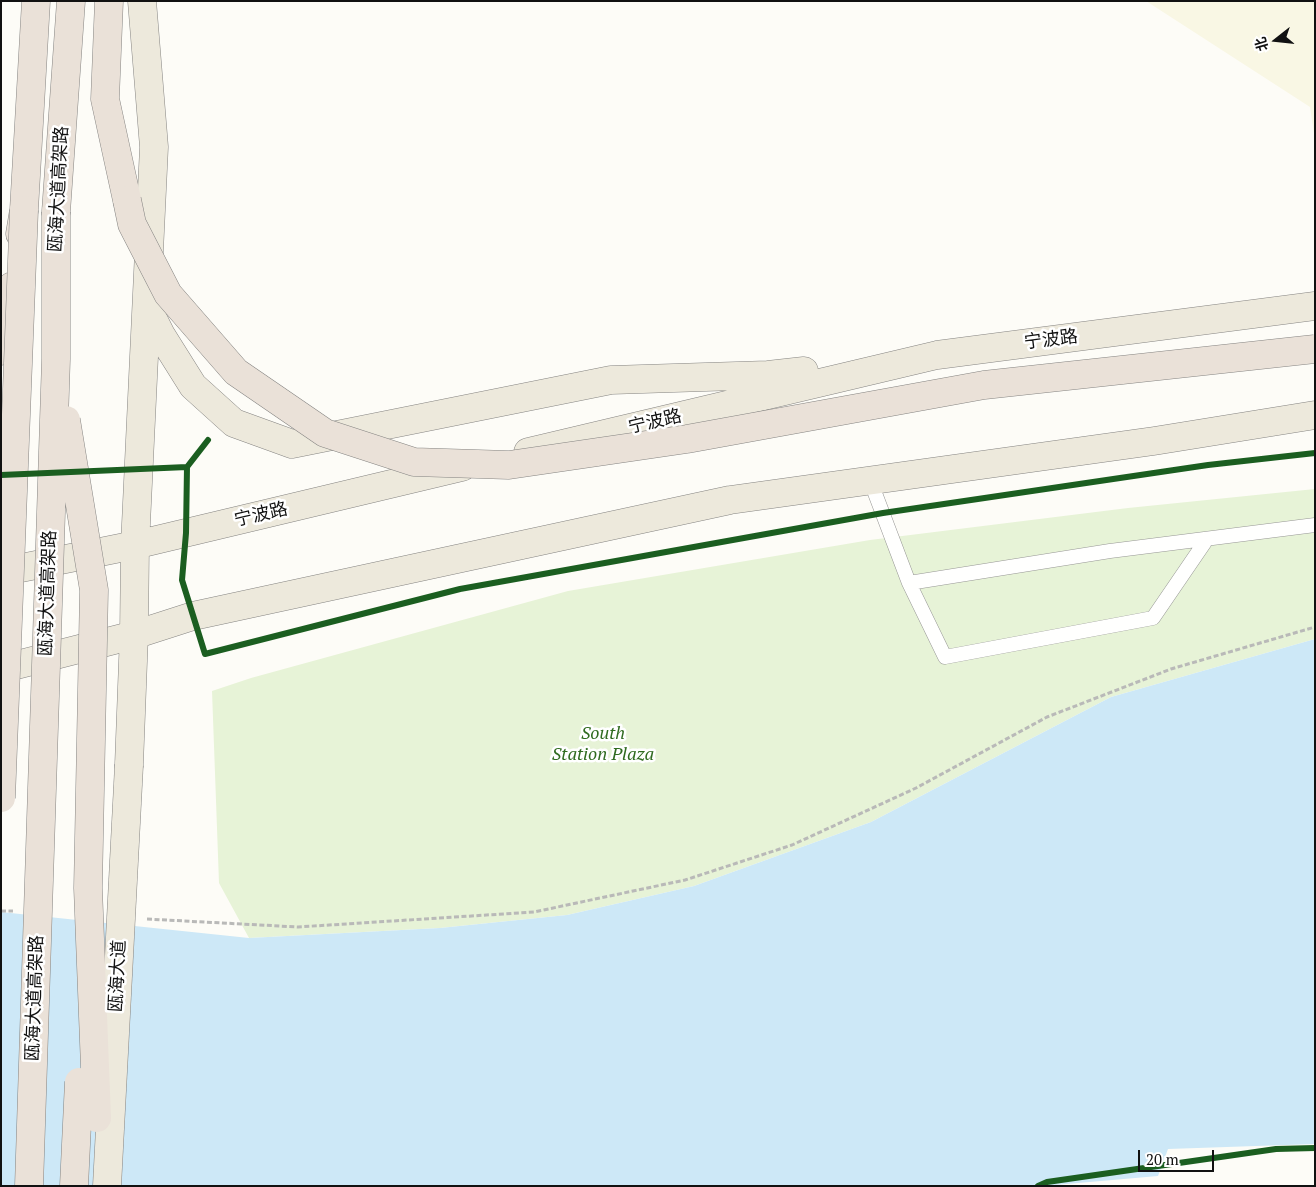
<!DOCTYPE html>
<html>
<head>
<meta charset="utf-8">
<style>
	body { margin:0 }
	#map { position:relative; width:1316px; height:1187px; overflow:hidden; background:#fdfcf7; font-family:"PT Serif","Noto Sans SC",serif }
	canvas { display:block }
	.frame { position:absolute; inset:0; border:2px solid #111; pointer-events:none }
	.north { position:absolute; left:1251px; top:15px; width:50px; height:50px; -webkit-text-stroke:4px #fff; paint-order:stroke; rotate:254deg; font-size:14px; font-weight:700; line-height:20px; text-align:center; color:#111 }
	.north::after { content:''; display:block; margin:auto; width:18px; height:22px; background:#111; clip-path:polygon(50% 0,100% 100%,50% 72%,0 100%) }
	.scale { position:absolute; left:1138px; top:1150px; width:76px; height:22px; box-sizing:border-box; border:2px solid #111; border-top:0; padding-left:6px; font-size:15px; line-height:18px; white-space:nowrap; color:#111; -webkit-text-stroke:4px #fff; paint-order:stroke }
</style>
</head>
<body>
<div id="map">
<canvas width="1316" height="1187"></canvas>
<div class="frame"></div>
<div class="north">北</div>
<div class="scale">20 m</div>
</div>
<script>
const ctx = document.querySelector('canvas').getContext('2d');
ctx.lineJoin = 'round';
function fillPath(path, color) { ctx.fillStyle = color; ctx.fill(path, 'evenodd'); }
function stroke(path, color, width, dash) { ctx.strokeStyle = color; ctx.lineWidth = width; ctx.lineCap = dash ? 'butt' : 'round'; ctx.setLineDash(dash || []); ctx.stroke(path); }
function write(font, color, halo, rows, align = 'center') {
  ctx.font = font + ' "PT Serif","Noto Sans SC",serif'; ctx.lineWidth = 5; ctx.setLineDash([]); ctx.textBaseline = 'middle'; ctx.strokeStyle = halo; ctx.fillStyle = color; for (const [text, x, y, turn = 0] of rows) {
    ctx.save(); ctx.translate(x, y); ctx.rotate((+turn || 0) * Math.PI / 180); ctx.textAlign = isNaN(turn) ? turn : align; if (halo) ctx.strokeText(text, 0, 0); ctx.fillText(text, 0, 0); ctx.restore();
  }
}
const farmland = new Path2D(`
	M 1146,1 L 1315,1 L 1315,140 L 1310,107 Z`);
const green = new Path2D(`
	M 1315,489 L 1315,639 L 1111,697 L 871,822 L 694,886 L 567,915 L 440,928 L 249,938 L 219,883 L 212,691 L 251,678 L 568,591 L 870,540 L 1128,508 Z`);
const water = new Path2D(`
	M 1315,639 L 1315,1144 L 1168,1149 L 1158,1176 L 1044,1186 L 1,1186 L 1,912 L 249,938 L 440,928 L 567,915 L 694,886 L 871,822 L 1111,697 Z`);
const path = new Path2D(`
	M 1,911 L 13,911
	M 147,919 L 298,927 L 534,912 L 685,880 L 792,845 L 916,788 L 1047,717 L 1171,669 L 1315,627`);
const lane = new Path2D(`
	M 870,480 L 909,583 L 1110,551 L 1315,525
	M 909,583 L 945,657 L 1153,618 L 1207,539`);
const primary = new Path2D(`
	M 147,307 L 161,335 L 193,386 L 234,423 L 292,444 L 611,380 L 768,375 L 804,371
	M 528,452 L 937,355 L 1315,306
	M 1,572 L 135,545 L 462,467
	M 1,669 L 134,635 L 193,616 L 730,500 L 1154,441 L 1315,415
	M 129,765 L 134,635 L 135,545 L 154,147 L 142,1`);
const highway = new Path2D(`
	M 109,1 L 105,99 L 127,200
	M 56,212 L 71,1
	M 20,234 L 24,210 L 36,1
	M 1,351 L 12,286`);
const primaryBridge = new Path2D(`
	M 107,1186 L 129,765`);
const highwayBridge = new Path2D(`
	M 127,200 L 132,224 L 168,294 L 236,372 L 325,433 L 414,462 L 509,465 L 687,439 L 984,385 L 1315,349
	M 66,420 L 94,590 L 88,888 L 97,1118
	M 1,798 L 24,210
	M 29,1186 L 56,359 L 56,212
	M 74,1186 L 79,1082`);
const cycleway = new Path2D(`
	M 208,440 L 187,467 L 186,533 L 182,580 L 205,654 L 460,589 L 883,513 L 1208,465 L 1315,453
	M 1,475 L 187,467
	M 1038,1186 L 1047,1182 L 1276,1149 L 1315,1148`);
const streetNames = [
	["瓯海大道高架路",59,189,-87],
	["宁波路",1051,340,-7],
	["宁波路",655,422,-13],
	["宁波路",261,515,-13],
	["瓯海大道高架路",48,593,-88],
	["瓯海大道",118,976,-87],
	["瓯海大道高架路",35,998,-88]
];
const parkNames = [
	["South",603,734],
	["Station Plaza",603,755]
];
fillPath(farmland, '#f9f7e4');
fillPath(green, '#e7f3d7');
fillPath(water, '#cde8f7');
stroke(lane, '#979795', 15);
stroke(primary, '#858482', 29);
stroke(highway, '#858482', 29);
stroke(path, '#b9b9b8', 3, [5, 2.5]);
stroke(lane, '#fffffe', 14);
stroke(primary, '#ede9dc', 28);
stroke(highway, '#eae1d8', 28);
stroke(primaryBridge, '#858482', 29, []);
stroke(highwayBridge, '#858482', 29, []);
stroke(primaryBridge, '#ede9dc', 28);
stroke(highwayBridge, '#eae1d8', 28);
stroke(cycleway, '#1b5e20', 6);
write('18px', '#111', '#fff', streetNames);
write('italic 18px', '#2f6b1f', '#fff', parkNames);
</script>
</body>
</html>
